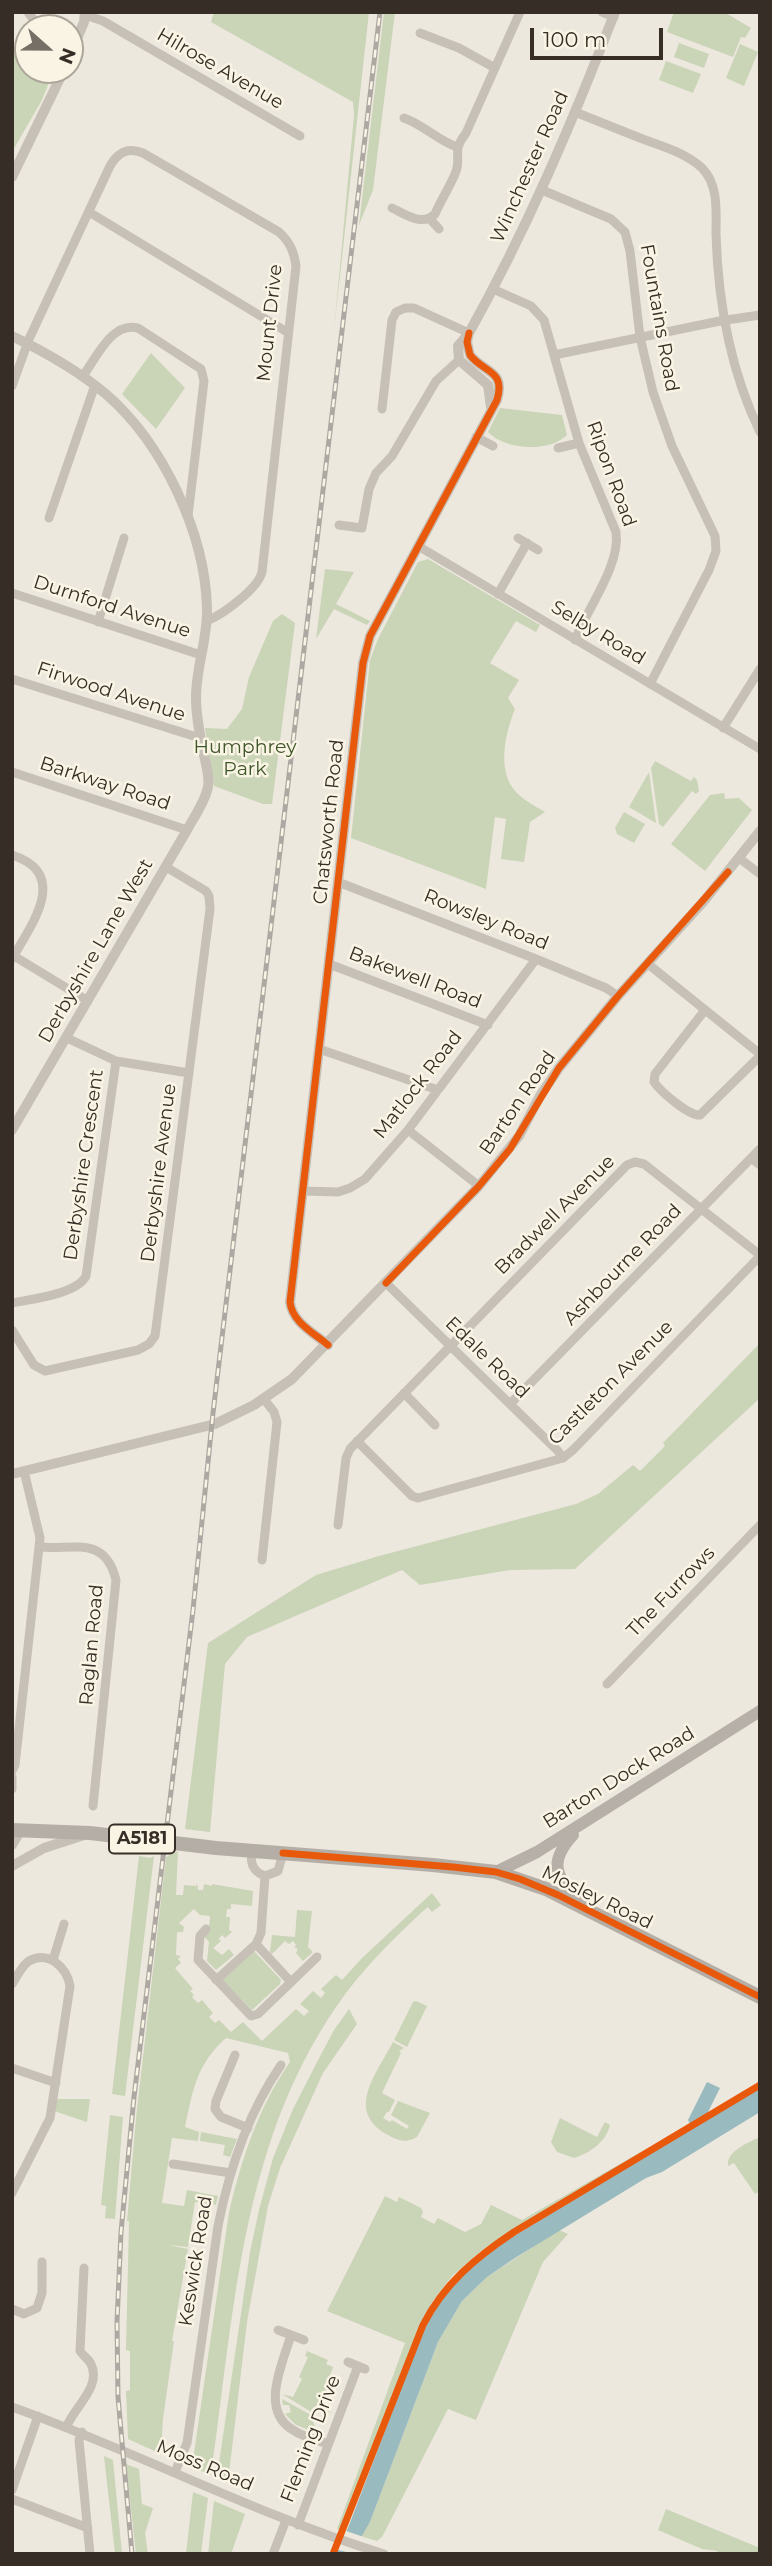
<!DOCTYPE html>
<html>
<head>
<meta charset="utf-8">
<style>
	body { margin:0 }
	#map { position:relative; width:772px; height:2566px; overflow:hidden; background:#ede8de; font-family:Montserrat,sans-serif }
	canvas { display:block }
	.frame { position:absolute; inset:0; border:14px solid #362e26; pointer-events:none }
	.north { position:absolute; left:14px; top:14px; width:70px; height:70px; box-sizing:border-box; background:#faf4e5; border:2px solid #aca599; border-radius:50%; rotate:111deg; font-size:19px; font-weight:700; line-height:28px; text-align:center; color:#362e26 }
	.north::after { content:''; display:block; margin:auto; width:24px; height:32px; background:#766f66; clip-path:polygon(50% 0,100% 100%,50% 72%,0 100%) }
	.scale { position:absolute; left:530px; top:28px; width:133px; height:32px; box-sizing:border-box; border:4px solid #362e26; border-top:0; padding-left:9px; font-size:21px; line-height:24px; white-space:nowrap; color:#362e26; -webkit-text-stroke:5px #faf4e5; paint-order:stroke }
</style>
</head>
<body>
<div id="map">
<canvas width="772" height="2566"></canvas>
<div class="frame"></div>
<div class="north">N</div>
<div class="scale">100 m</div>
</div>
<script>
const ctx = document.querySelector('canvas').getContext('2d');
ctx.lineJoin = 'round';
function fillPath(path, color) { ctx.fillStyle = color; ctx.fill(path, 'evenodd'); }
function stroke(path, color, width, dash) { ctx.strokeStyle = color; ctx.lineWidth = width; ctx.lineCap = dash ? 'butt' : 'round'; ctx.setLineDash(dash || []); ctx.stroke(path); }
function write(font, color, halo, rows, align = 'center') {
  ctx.font = font + ' Montserrat,sans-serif'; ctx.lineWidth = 5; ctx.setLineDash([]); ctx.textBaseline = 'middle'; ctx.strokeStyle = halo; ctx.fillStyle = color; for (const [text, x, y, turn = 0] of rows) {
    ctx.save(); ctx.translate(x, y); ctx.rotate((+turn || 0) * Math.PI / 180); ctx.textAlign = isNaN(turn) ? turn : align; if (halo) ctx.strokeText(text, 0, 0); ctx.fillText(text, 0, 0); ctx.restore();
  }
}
const green = new Path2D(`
	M 214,12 L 369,12 L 334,330 L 354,115 L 353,102 L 211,22 Z
	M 384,12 L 395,12 L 373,190 L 359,225 Z
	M 674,12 L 724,12 L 751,28 L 745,38 L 741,37 L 733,57 L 667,32 Z
	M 679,43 L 709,54 L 704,68 L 674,57 Z
	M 740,44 L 758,52 L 744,86 L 726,78 Z
	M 12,50 L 28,57 L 28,70 L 54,70 L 42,100 L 12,152 Z
	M 666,61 L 701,74 L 693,93 L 659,80 Z
	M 151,353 L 185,388 L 156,429 L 122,394 Z
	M 500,408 L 562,415 L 567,435 C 549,453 505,450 488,432 Z
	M 428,559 L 540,625 L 536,632 L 516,621 L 490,663 L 519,680 L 508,698 L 515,709 C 505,734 496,772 517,793 C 525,801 535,806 545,812 L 530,822 L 524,862 L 501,859 L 506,819 L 495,817 L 486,889 L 351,838 L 370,660 L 378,639 L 418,562 Z
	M 325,569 L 354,572 L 336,604 L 370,621 L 367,625 L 334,609 L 316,639 Z
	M 282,614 L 295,623 L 272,804 L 263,804 L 214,786 L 205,728 L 227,729 L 242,709 L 249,677 L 273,621 Z
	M 655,761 L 691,781 L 694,777 L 697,780 L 699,791 L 696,794 L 692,791 L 663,827 L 659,824 L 651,768 Z
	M 649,772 L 656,823 L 629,807 Z
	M 724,793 L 725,799 L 739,798 L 752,810 L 705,871 L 671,844 L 710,795 Z
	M 624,812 L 645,824 L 634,843 L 617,834 L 615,828 Z
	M 760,1343 L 760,1398 L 575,1569 L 510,1570 L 420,1585 L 402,1570 L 247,1637 L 225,1664 L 210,1832 L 185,1829 L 208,1643 L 316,1575 L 379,1556 L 576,1504 L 598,1494 L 633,1465 L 640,1471 L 665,1446 L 663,1443 Z
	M 178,1851 L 176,1895 L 183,1895 L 184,1885 L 196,1886 L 197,1883 L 198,1890 L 203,1890 L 204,1884 L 212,1886 L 212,1884 L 253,1891 L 252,1906 L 231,1904 L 231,1909 L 227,1909 L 226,1917 L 230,1917 L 229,1930 L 232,1932 L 225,1938 L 222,1935 L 219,1939 L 221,1941 L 213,1948 L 222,1955 L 229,1949 L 234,1955 L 216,1970 L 207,1961 L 209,1942 L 203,1935 L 209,1929 L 210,1916 L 200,1915 L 194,1909 L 179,1923 L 184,1927 L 183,1932 L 177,1932 L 176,1955 L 181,1956 L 178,1959 L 181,1963 L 175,1968 L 193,1989 L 190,1991 L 194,1995 L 192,1997 L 198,2003 L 202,2000 L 213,2013 L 209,2017 L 215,2023 L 219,2020 L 231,2032 L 243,2022 L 262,2041 L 296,2009 L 304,2016 L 309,2011 L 300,2004 L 313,1991 L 321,1998 L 325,1993 L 321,1989 L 336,1975 L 342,1980 L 362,1958 L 432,1893 L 441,1905 L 432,1912 L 428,1907 L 422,1912 C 395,1937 368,1964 346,1993 C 241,2135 235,2308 211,2475 L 192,2467 L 229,2212 C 242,2158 258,2108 290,2062 L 288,2053 L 226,2038 C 196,2065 193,2090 185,2127 L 199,2132 L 198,2141 L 172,2138 L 162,2203 L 184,2206 L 187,2190 L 218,2196 L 216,2205 L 195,2202 L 188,2247 L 168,2245 L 188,2249 L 172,2341 L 174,2341 L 163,2419 L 161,2454 L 128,2439 L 126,2391 L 130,2390 L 130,2351 L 126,2350 L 129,2221 L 127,2221 L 136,2118 L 166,1857 Z
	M 139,1856 L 150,1858 L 154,1856 L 125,2096 L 112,2094 Z
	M 297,1910 L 312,1911 L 308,1947 L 313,1952 L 303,1961 L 296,1953 L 298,1949 L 294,1947 L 296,1945 L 293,1941 L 289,1944 L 285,1941 L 272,1954 L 270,1952 L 272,1935 L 295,1937 Z
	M 254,1951 L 281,1980 L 280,1984 L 252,2010 L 223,1981 L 223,1979 Z
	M 416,2001 L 427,2006 L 407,2047 L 394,2040 L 413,2002 Z
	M 349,2009 L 357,2024 L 323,2073 L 280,2168 L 268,2206 L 247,2322 L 228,2482 L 217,2477 L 250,2252 L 259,2210 L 273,2158 L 293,2109 L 316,2064 L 334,2030 Z
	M 393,2042 L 404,2048 L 399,2051 L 401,2053 L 382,2093 L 395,2100 L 389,2112 L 387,2112 L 383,2118 L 390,2122 L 392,2120 L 407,2129 L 409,2126 L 391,2115 L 398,2101 L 430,2113 L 417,2137 C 405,2144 397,2140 386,2134 C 345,2110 377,2073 393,2042 Z
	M 57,2099 L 90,2099 L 87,2122 L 54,2111 Z
	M 110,2115 L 123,2117 L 115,2219 L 105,2218 L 106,2206 L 101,2205 Z
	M 560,2118 L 597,2137 L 605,2122 L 610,2125 C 606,2142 590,2153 574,2158 L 557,2152 L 551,2142 Z
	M 201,2132 L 237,2139 L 230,2157 L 223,2155 L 225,2145 L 200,2141 Z
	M 760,2137 L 760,2191 L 755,2194 L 734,2163 L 728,2166 C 726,2151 748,2143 760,2137 Z
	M 651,2146 L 482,2250 L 452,2276 L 433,2301 L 421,2324 L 342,2530 L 337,2529 L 405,2343 L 327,2311 L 385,2196 L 397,2202 L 399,2197 L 421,2208 L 423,2212 L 421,2217 L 434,2224 L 438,2218 L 465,2232 L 481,2224 L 491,2205 L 522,2220 Z
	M 559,2230 L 568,2234 L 543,2262 L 476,2420 L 448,2409 L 382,2537 L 377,2541 L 360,2536 L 370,2522 L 438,2342 L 462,2301 L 487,2277 Z
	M 307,2351 L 328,2360 L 326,2364 L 333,2367 L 328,2381 L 330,2382 L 319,2406 L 332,2413 L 325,2411 L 313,2413 L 282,2394 L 293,2397 L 302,2379 L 299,2377 L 308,2357 L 305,2356 Z
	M 282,2399 L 311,2415 L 317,2433 L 296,2425 L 285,2414 L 291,2412 L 289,2405 L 283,2405 Z
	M 104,2456 L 113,2460 L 122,2554 L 115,2554 Z
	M 126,2464 L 139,2469 L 142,2504 L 153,2508 L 145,2533 L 148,2554 L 136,2554 Z
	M 193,2492 L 208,2498 L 201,2554 L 186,2554 Z
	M 214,2501 L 245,2514 L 231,2554 L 208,2554 Z
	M 666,2509 L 760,2548 L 760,2554 L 717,2554 L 717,2551 L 702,2549 L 658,2530 Z`);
const water = new Path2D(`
	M 707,2082 L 720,2088 L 707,2114 L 709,2117 L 760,2087 L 760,2112 L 662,2172 L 646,2178 L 515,2258 L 487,2277 L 462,2301 L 438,2342 L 370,2522 L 351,2554 L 335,2554 L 348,2528 L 421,2336 L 433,2312 L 447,2291 L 461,2276 L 504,2242 L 692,2128 L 688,2120 Z`);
const pier = new Path2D(`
	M 343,2530 L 364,2537 L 355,2554 L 334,2549 Z`);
const minor = new Path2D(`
	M 28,12 L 36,23 L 45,28
	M 602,12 L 614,17
	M 85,15 L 103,21 L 300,136
	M 420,33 L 459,48 L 495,68
	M 575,112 C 595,120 615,128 635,136 C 657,145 684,151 702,168 C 719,185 716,212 716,234 C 718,303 730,370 760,432
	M 404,118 C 424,125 437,140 457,147
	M 542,190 L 611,219 L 625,232 L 630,251 L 640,337 L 653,392 L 672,446 L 715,536 L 716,551 L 709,570 L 650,684
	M 392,208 C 405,214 422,227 435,214 C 441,200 449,188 455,174 C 463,156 450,154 466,133 L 520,12
	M 89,212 L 287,332
	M 430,219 L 439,229
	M 493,289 L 531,306 L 544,320 L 579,443 L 616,532 C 621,565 587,609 575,640
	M 554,355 L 720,321 L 760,315
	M 83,376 C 96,358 112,321 138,328 L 201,369 L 204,381 L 188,516
	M 12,386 L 29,339 L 110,166 C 118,152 128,147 143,153 L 279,232 C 290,242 294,252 296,266 L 262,572 C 258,589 223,614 207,621
	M 382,409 L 392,320 L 396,312 L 405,308 L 414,308 L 469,333
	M 476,437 L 493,446
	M 558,448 L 579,443
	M 49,518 L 95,385
	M 339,525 L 362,528 L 369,489 L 376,473 L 392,456 L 436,381 L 459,360
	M 518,538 L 538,550
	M 418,546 L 760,749
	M 12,593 L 201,655
	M 498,594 L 527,543
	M 98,622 L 124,538
	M 12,679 L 200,738
	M 723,728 L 760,669
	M 12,772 L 187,830
	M 12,855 C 71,874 31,925 12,959
	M 739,858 L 760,874
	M 338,882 L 536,959 L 606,988 L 618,996
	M 14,956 L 88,1001
	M 329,964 L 488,1025
	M 648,964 L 760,1054
	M 705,1010 L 655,1074 L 654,1082 C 661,1092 689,1116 700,1115 L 760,1056
	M 67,1038 L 116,1061 L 189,1073
	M 319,1049 L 438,1090
	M 408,1130 L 479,1186
	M 751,1158 L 760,1165
	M 303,1191 L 338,1192 L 350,1188 L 365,1179 L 408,1130 L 536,959
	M 386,1283 L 558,1451 L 563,1458
	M 12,1303 C 32,1299 77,1294 86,1276 L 116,1061
	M 12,1330 L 34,1365 L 45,1371 L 138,1350 L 149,1344 L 155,1336 L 210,909 L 209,896 L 206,891 L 166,867
	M 404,1393 L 435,1425
	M 510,1404 L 760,1149
	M 357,1441 L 412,1496 L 418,1498 L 563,1458 L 573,1450 L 760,1256
	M 338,1525 L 346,1458 L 350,1449 L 627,1165 L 635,1162 L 644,1164 L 760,1255
	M 40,1547 C 74,1550 105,1535 116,1580 L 93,1806
	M 262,1560 L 277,1422 L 274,1412 L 264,1399
	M 607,1684 L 760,1525
	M 12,1771 L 15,1765 L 40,1538 L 24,1471
	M 12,1777 L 12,1789
	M 252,1850 C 250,1863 252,1871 265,1876 L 278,1871 L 283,1853
	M 206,1929 L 200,1936 L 198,1960 L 251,2016 L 258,2014 L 317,1957
	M 256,1944 L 261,1933 L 265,1876
	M 53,1960 L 64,1924
	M 216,1980 L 256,1944 L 291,1982
	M 12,1984 C 17,1977 22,1965 29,1961 C 49,1950 67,1968 70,1986 L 50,2118 L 12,2193
	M 235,2055 L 216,2101 L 215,2109 L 221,2117 L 248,2128
	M 12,2068 L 56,2083
	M 173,2164 L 231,2173
	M 12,2309 L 24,2314 L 37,2308 L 42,2293 L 42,2262
	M 278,2330 L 304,2340
	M 291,2335 C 283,2363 259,2410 293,2430 C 303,2437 317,2440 328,2444
	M 348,2362 L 365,2369
	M 12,2407 C 138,2452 257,2515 384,2554
	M 67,2426 C 74,2407 102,2387 91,2364 C 88,2358 83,2356 80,2351 L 84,2268
	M 82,2432 L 79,2440 L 90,2554
	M 175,2472 L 187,2443 L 218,2226 C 229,2170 248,2113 281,2065
	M 12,2490 L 38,2416
	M 12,2499 L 88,2528
	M 298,2525 L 358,2366
	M 273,2554 L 286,2520`);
const tertiary = new Path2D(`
	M 70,55 L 84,22 L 85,12
	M 12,177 L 64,70
	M 12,336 C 45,352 79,371 107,395 C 163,444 205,533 207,608 C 208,638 196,667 196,697 C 196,717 200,736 204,755 C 206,765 210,777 208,787 C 205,802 194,817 187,830 L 12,1130
	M 491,407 L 488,385 L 459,360 L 458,346 L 469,333 C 527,229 572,123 615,12
	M 328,1345 C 314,1333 292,1322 290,1302 L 363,663 L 370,636 L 497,400 C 506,370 484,373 470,355 L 467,342 L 469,333
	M 12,1474 L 215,1424 L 254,1405 L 292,1379 L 479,1186 L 519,1136 L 540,1096 L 559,1068 L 618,996 L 704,901 L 760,831
	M 12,1845 L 21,1830
	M 12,1866 L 44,1848 L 84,1835`);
const secondary = new Path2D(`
	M 573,1835 C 544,1866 560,1880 584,1907
	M 496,1872 L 537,1852 L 760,1711`);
const primary = new Path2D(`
	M 12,1830 L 90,1833 L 216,1848 L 433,1865 L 496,1872 L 546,1889 L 760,1997`);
const rail = new Path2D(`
	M 132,2554 L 118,2397 L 117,2322 L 121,2232 L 134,2097 L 193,1610 L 213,1413 L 380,12`);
const cycleway = new Path2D(`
	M 386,1283 L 479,1186 L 510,1149 L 559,1068 L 618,996 L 728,872
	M 328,1345 C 314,1333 292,1322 290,1302 L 363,663 L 370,636 L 497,400 C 506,370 484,373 470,355 L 467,342 L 469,333
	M 283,1853 L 453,1867 L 496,1872 L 520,1879 L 558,1895 L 760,1997
	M 333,2554 L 423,2325 C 444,2284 475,2258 514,2232 L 760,2085`);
const shields = [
	[142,1839,66]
];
const shieldNames = [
	["A5181",142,1839]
];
const streetNames = [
	["Hilrose Avenue",220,69,30],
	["Winchester Road",530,167,-66],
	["Fountains Road",659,318,80],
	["Mount Drive",270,323,-84],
	["Ripon Road",611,474,70],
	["Durnford Avenue",112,607,18],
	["Selby Road",598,633,31],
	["Firwood Avenue",111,692,18],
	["Barkway Road",105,784,18],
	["Chatsworth Road",329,822,-84],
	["Rowsley Road",486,920,22],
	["Derbyshire Lane West",96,951,-60],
	["Bakewell Road",415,978,21],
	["Matlock Road",418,1085,-52],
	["Barton Road",518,1103,-56],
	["Derbyshire Crescent",84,1165,-82],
	["Derbyshire Avenue",159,1173,-83],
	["Bradwell Avenue",555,1215,-45],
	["Ashbourne Road",623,1265,-46],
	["Edale Road",487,1358,44],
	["Castleton Avenue",611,1383,-45],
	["The Furrows",671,1592,-46],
	["Raglan Road",92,1645,-85],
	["Barton Dock Road",619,1778,-32],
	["Mosley Road",597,1898,26],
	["Keswick Road",196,2261,-81],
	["Fleming Drive",311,2439,-69],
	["Moss Road",205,2466,23]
];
const parkNames = [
	["Humphrey",245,747],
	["Park",245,769]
];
fillPath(green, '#cad4b7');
fillPath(water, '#99babf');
fillPath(pier, '#ede8de');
stroke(minor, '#c6c0b7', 9);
stroke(tertiary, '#c6c0b7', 10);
stroke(secondary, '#b7b0a8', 12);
stroke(primary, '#b4aea7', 14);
stroke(rail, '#ada8a2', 5);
stroke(rail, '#faf4e5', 2.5, [8]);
stroke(cycleway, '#e8590c', 7);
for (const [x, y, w] of shields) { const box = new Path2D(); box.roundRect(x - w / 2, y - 14.5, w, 29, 5); ctx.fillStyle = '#faf4e5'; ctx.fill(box); stroke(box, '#362e26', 2); }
write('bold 18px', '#362e26', null, shieldNames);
write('19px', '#362e26', '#faf4e5', streetNames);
write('19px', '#3e5628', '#faf4e5', parkNames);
</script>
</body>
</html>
